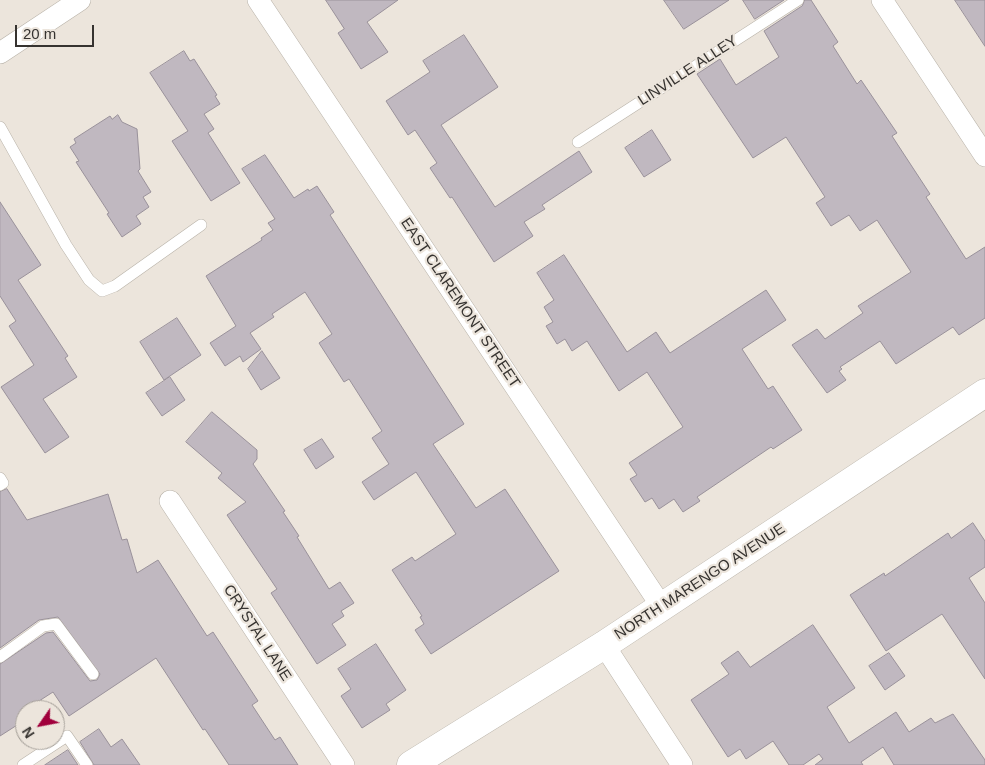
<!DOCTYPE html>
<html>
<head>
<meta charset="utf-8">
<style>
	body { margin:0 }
	#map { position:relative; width:985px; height:765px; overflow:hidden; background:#ece5dc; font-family:Arial,sans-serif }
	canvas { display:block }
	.north { position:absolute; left:15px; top:700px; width:50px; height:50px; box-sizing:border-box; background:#ece5dc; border:1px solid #a39e97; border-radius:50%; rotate:237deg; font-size:14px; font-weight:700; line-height:20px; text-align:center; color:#363330 }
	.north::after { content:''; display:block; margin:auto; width:18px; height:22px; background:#a0003c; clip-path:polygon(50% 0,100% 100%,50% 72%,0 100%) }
	.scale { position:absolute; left:15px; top:25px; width:79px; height:22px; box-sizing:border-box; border:2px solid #363330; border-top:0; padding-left:6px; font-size:15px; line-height:18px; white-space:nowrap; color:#363330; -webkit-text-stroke:4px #ece5dc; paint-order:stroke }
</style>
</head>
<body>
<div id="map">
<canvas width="985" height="765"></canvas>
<div class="north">N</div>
<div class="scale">20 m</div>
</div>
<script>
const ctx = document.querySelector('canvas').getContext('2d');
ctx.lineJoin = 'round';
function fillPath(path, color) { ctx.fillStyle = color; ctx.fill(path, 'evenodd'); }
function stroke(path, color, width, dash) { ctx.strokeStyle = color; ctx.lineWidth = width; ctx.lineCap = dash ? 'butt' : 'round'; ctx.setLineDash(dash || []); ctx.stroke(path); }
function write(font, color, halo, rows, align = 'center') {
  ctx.font = font + ' Arial,sans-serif'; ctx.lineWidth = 4.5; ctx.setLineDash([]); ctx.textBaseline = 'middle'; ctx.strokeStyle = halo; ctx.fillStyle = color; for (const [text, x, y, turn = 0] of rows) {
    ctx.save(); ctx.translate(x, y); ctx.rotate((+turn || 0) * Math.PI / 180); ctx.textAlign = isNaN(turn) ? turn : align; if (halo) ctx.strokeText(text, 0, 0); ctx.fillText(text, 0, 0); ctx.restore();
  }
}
const building = new Path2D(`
	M 326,0 L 398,0 L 367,22 L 388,52 L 361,69 L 338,33 L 344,29 Z
	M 664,0 L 729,0 L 684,29 Z
	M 743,0 L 784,0 L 755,19 Z
	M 805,0 L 811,0 L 838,42 L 833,46 L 857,84 L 861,80 L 897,133 L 892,136 L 930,194 L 926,197 L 966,259 L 985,247 L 985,318 L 959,335 L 953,327 L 896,364 L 880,341 L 840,367 L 842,369 L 839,371 L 846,380 L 827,393 L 792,345 L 817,329 L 825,339 L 863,313 L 858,306 L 911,272 L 877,220 L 860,231 L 849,215 L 831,226 L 816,203 L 825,197 L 786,137 L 753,158 L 697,74 L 720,59 L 736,85 L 779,57 L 764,31 L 802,6 Z
	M 955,0 L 985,0 L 985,46 Z
	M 464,35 L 498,87 L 441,125 L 495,207 L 579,151 L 592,172 L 542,205 L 545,209 L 524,222 L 533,236 L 494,262 L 452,197 L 450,198 L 430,168 L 437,163 L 415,130 L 408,135 L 386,101 L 430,72 L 423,61 Z
	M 184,51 L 190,61 L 194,59 L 217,95 L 215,96 L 220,104 L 204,114 L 214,129 L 208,133 L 240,183 L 211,201 L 172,141 L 188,131 L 150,73 Z
	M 118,115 L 122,122 L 137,129 L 140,169 L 138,171 L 151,192 L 143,197 L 149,207 L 136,216 L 141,224 L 122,237 L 107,214 L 109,213 L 76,162 L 79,161 L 70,147 L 76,143 L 74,139 L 110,116 L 112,119 Z
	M 652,130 L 671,160 L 644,177 L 625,148 Z
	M 265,155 L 294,198 L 308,189 L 309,191 L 317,186 L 334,212 L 330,215 L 464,424 L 433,444 L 476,508 L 505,489 L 559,571 L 431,654 L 415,630 L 424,624 L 420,617 L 422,616 L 392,570 L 412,557 L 415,561 L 456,534 L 416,472 L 374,500 L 362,482 L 389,464 L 372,438 L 382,431 L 349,379 L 344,382 L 319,343 L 332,334 L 305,292 L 272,314 L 274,317 L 250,333 L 261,349 L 243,362 L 240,356 L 225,366 L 210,343 L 236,326 L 206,276 L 262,240 L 261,238 L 273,230 L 268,223 L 275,219 L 242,169 Z
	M 0,202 L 41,265 L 18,280 L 68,356 L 65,358 L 77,377 L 43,399 L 69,437 L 45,453 L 1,387 L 34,365 L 9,326 L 16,321 L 0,296 Z
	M 564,255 L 627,352 L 656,332 L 670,353 L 766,290 L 786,320 L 742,349 L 768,389 L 773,386 L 802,430 L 773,449 L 771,447 L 697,497 L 700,501 L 683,512 L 674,499 L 659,509 L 652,498 L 645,502 L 630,479 L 637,475 L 629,463 L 683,427 L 647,372 L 619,391 L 587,341 L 572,351 L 565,339 L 557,344 L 546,326 L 553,322 L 544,307 L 554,300 L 537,273 Z
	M 177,318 L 201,355 L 164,380 L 140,342 Z
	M 262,351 L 280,378 L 261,390 L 248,369 Z
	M 170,377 L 185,400 L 162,416 L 146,393 Z
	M 212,412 L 257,450 L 257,459 L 253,464 L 285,511 L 283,512 L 299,536 L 297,537 L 329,589 L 340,582 L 354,603 L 341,611 L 344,616 L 332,624 L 346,645 L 317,664 L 271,593 L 277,589 L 227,515 L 246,502 L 218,478 L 222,473 L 186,442 Z
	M 322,439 L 334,457 L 316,469 L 304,450 Z
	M 7,489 L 27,520 L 108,494 L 122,540 L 127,539 L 137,573 L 158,560 L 207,636 L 213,632 L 258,701 L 252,705 L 275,740 L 280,737 L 298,765 L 229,765 L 205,729 L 203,730 L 156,658 L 69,716 L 53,692 L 25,710 L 25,720 L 0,736 L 0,664 L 46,633 L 53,632 L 90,681 L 97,680 L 100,674 L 58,617 L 39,620 L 0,648 L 0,492 Z
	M 973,523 L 985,541 L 985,567 L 969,578 L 985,603 L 985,679 L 942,614 L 886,651 L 850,595 L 884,573 L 885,576 L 948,533 L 951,538 Z
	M 813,625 L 855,688 L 827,707 L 849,743 L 896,712 L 909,732 L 931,718 L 935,723 L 953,714 L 985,760 L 985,765 L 894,765 L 883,747 L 861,762 L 863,765 L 815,765 L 823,759 L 819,754 L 803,765 L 789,765 L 773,741 L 746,759 L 740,749 L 728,757 L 691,700 L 729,674 L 721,663 L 738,651 L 750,667 Z
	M 376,644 L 406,690 L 386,704 L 390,710 L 362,728 L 341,696 L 351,689 L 338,669 Z
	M 889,653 L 905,676 L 885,690 L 869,666 Z
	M 99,729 L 111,747 L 122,739 L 140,765 L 94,765 L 80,742 Z
	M 68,750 L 78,765 L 45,765 Z`);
const lane = new Path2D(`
	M 0,127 L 66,245 L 89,280 L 102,291 L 115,286 L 201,225
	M 578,142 L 798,0
	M 0,478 L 3,483 L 0,485
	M 0,657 L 43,626 L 56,624 L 93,674
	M 23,765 L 67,736 L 87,765`);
const street = new Path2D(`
	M 258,0 L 662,607
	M 882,0 L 985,156
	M 0,53 L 80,0
	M 170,501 L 344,765
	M 604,645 L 682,765`);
const secondary = new Path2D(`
	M 411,765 L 604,645 L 985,393`);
const streetNames = [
	["LINVILLE ALLEY",688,71,-33],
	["EAST CLAREMONT STREET",460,303,56],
	["NORTH MARENGO AVENUE",700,582,-33],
	["CRYSTAL LANE",257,633,57]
];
fillPath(building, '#c0b8c0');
stroke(building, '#99919a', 1);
stroke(lane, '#b8b2a8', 12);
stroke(street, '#b8b2a8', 22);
stroke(secondary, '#b8b2a8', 29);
stroke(lane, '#fff', 11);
stroke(street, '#fff', 21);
stroke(secondary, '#fff', 28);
write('15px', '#363330', '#ece5dc', streetNames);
</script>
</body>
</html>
